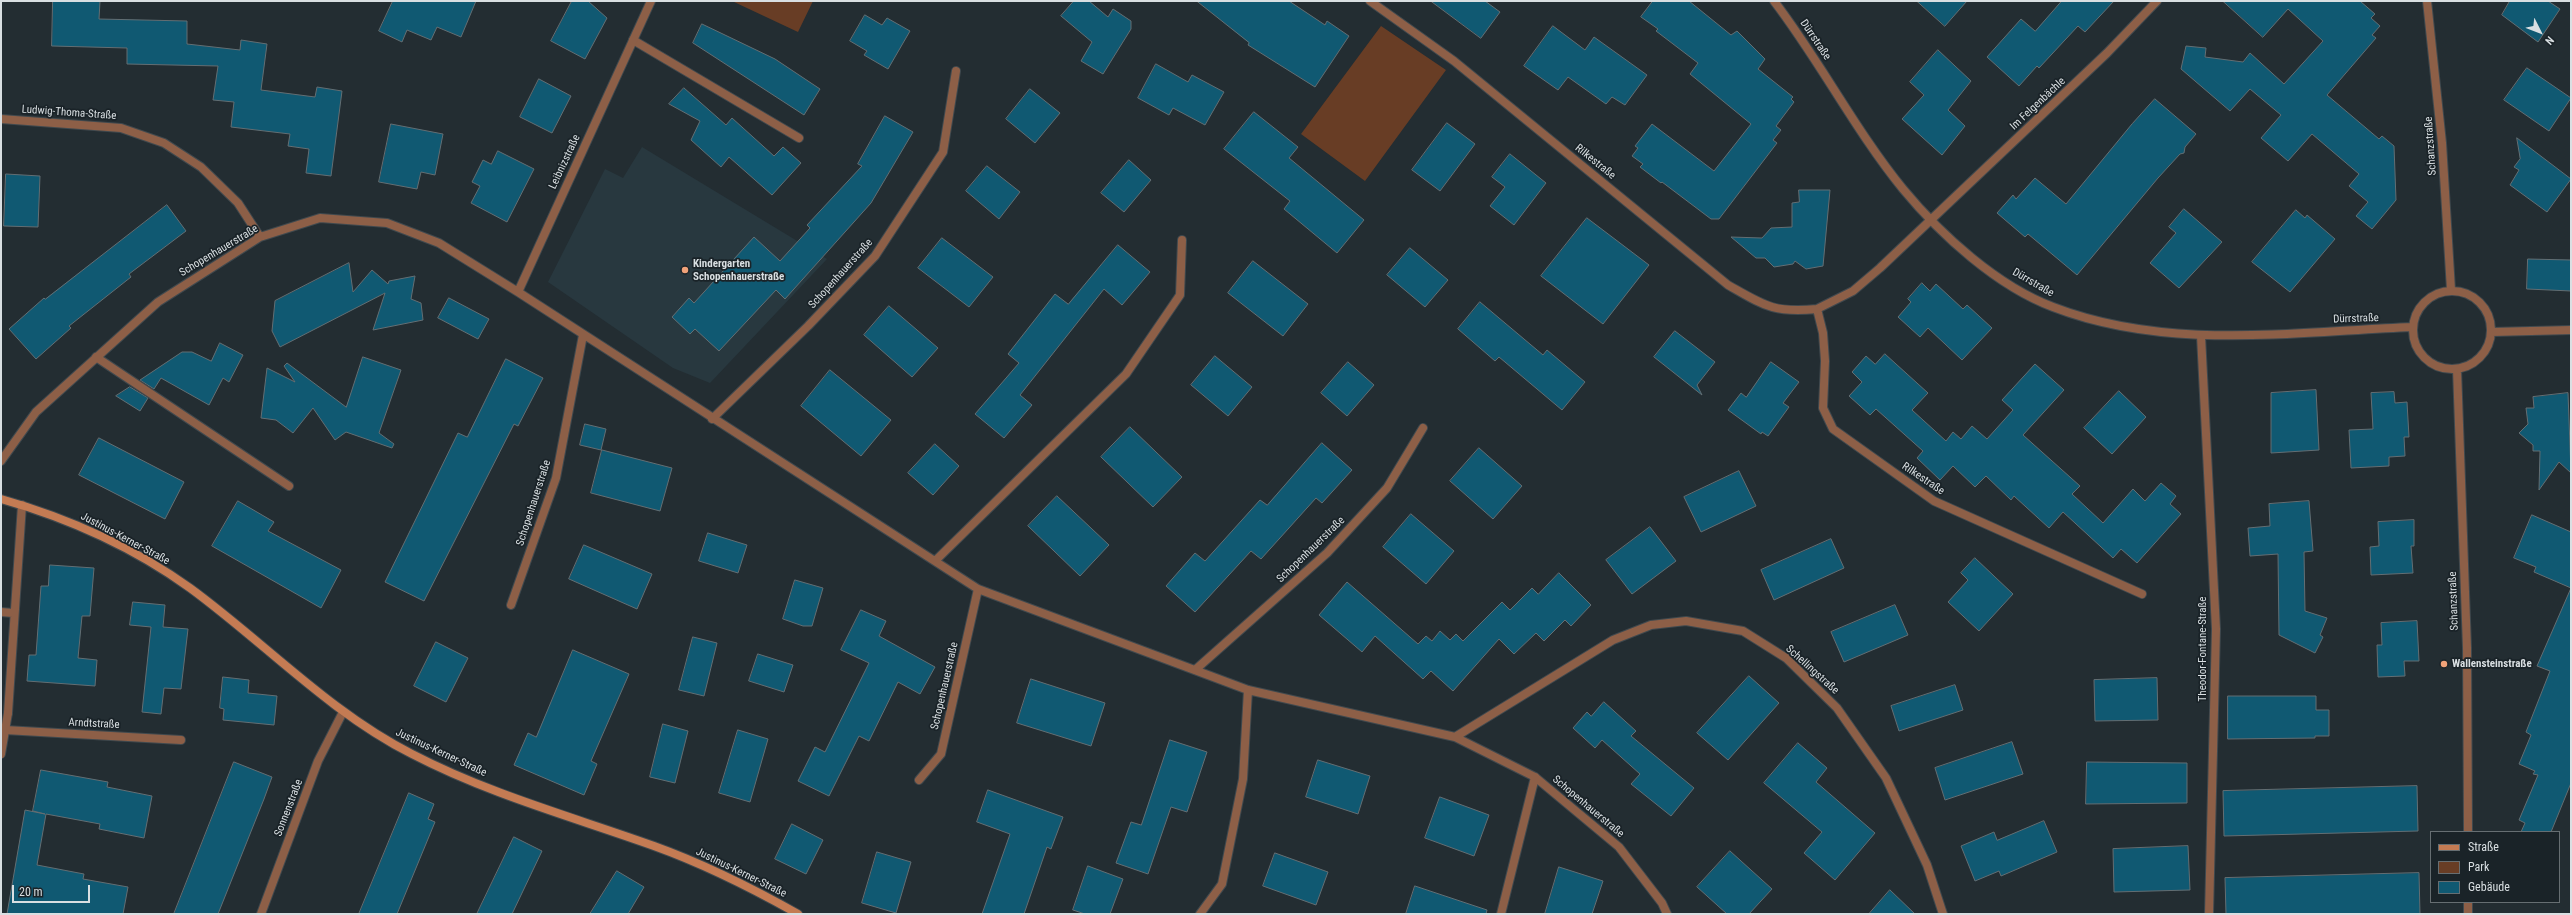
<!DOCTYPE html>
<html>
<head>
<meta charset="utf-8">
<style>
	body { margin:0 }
	#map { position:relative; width:2572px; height:915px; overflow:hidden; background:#232d32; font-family:"Roboto Condensed",sans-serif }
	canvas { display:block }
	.frame { position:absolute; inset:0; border:2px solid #d9dfe2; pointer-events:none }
	.legend { position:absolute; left:2430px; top:831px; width:130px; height:72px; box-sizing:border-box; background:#1a2328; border:1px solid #666e72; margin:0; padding:5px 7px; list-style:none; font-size:12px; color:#d9dfe2 }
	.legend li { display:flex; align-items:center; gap:8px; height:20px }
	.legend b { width:20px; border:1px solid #666e72 }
	.north { position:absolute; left:2520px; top:12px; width:40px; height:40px; -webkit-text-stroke:3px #1a2328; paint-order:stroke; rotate:132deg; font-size:11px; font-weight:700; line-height:16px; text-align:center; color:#d9dfe2 }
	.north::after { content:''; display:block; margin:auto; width:14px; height:18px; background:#d9dfe2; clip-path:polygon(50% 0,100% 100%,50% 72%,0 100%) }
	.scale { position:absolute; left:12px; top:885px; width:78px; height:18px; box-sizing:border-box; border:2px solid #d9dfe2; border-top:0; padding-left:5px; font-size:12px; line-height:14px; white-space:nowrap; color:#d9dfe2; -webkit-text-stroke:3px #1a2328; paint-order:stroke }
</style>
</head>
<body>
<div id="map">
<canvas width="2572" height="915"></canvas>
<div class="frame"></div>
<ul class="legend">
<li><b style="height:5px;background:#c47b53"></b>Straße</li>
<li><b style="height:11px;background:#683d25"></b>Park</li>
<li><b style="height:11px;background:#105972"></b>Gebäude</li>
</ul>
<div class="north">N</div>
<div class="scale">20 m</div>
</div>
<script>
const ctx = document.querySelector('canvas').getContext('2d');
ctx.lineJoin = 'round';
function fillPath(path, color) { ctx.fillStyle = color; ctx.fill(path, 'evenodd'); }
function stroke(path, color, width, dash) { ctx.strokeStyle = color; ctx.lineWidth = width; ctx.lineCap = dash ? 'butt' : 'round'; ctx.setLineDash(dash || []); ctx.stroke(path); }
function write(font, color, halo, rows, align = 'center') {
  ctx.font = font + ' "Roboto Condensed",sans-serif'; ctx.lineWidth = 3.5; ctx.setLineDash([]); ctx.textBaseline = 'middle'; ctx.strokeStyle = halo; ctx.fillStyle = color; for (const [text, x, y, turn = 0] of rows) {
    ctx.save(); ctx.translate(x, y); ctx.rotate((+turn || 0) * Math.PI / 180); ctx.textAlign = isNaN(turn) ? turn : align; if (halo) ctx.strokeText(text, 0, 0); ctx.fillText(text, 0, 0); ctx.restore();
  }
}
const built = new Path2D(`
	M 642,147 L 827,259 L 710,383 L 673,368 L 548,282 L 605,169 L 623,178 Z`);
const green = new Path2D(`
	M 732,1 L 813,1 L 798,32 Z
	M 1381,26 L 1446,70 L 1365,181 L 1301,134 Z`);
const building = new Path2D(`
	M 53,1 L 100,1 L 99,19 L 187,21 L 187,44 L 240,50 L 241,40 L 267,44 L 261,90 L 315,97 L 317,87 L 342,91 L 331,176 L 306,173 L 309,149 L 288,146 L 290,134 L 231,127 L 234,102 L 213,100 L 218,66 L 127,64 L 127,48 L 52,46 Z
	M 393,1 L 476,1 L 461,37 L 437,27 L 431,40 L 407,30 L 402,42 L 379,31 Z
	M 572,1 L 588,1 L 607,18 L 585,59 L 551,41 Z
	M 1074,1 L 1089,1 L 1108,17 L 1113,9 L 1131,21 L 1131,29 L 1103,74 L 1081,61 L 1092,42 L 1061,16 Z
	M 1197,1 L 1289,1 L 1325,25 L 1327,21 L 1349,36 L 1315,87 L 1248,45 L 1249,43 Z
	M 1431,1 L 1485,1 L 1500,12 L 1481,38 Z
	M 1653,1 L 1689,1 L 1731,35 L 1737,31 L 1765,59 L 1758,69 L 1793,97 L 1791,99 L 1794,102 L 1776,126 L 1781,130 L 1773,140 L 1777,143 L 1719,219 L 1711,219 L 1662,182 L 1661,183 L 1640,167 L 1643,164 L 1632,156 L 1638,148 L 1635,146 L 1652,124 L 1714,171 L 1751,124 L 1690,74 L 1698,63 L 1656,31 L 1658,29 L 1641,17 Z
	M 1917,1 L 1967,1 L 1945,26 Z
	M 2062,1 L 2114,1 L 2085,32 L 2078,26 L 2039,68 L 2037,66 L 2019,86 L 1987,57 L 2021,19 L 2035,31 Z
	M 2223,1 L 2360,1 L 2375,14 L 2371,18 L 2380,26 L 2372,35 L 2376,38 L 2327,95 L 2379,139 L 2382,136 L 2394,146 L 2396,200 L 2372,229 L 2356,216 L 2368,202 L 2349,186 L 2359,174 L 2312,134 L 2288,161 L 2261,138 L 2281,115 L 2250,89 L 2230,111 L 2181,69 L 2186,46 L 2206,48 L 2205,57 L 2243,62 L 2250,53 L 2284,84 L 2323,41 L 2288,9 L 2263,37 Z
	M 2510,1 L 2548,1 L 2560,9 L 2538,42 L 2502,15 Z
	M 865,15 L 882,25 L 887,18 L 910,31 L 888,69 L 864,55 L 867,51 L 850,41 Z
	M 702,24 L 775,59 L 820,89 L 804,115 L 693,43 Z
	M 1553,26 L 1585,50 L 1594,37 L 1647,75 L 1625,105 L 1612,97 L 1606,104 L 1568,77 L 1558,90 L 1524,66 Z
	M 1938,50 L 1971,81 L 1948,110 L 1965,126 L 1942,155 L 1902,119 L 1924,95 L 1910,82 Z
	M 1156,64 L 1188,82 L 1192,75 L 1224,92 L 1205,125 L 1173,108 L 1169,115 L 1138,98 Z
	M 2527,68 L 2571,98 L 2549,131 L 2504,100 Z
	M 539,79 L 571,96 L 552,133 L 520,117 Z
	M 684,88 L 726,125 L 732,118 L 774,156 L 783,147 L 801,163 L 772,195 L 729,157 L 721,167 L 691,140 L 700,121 L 669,104 Z
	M 1030,89 L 1060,113 L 1035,143 L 1006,119 Z
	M 2155,99 L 2196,134 L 2185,147 L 2184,153 L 2180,154 L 2158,178 L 2077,275 L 2028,234 L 2025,237 L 1997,213 L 2013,195 L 2016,199 L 2035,178 L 2066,204 L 2132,124 Z
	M 1254,112 L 1298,147 L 1289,158 L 1364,220 L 1337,253 L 1284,209 L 1290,201 L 1224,149 Z
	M 885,116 L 913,132 L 871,203 L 785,299 L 776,290 L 719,351 L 695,329 L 690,334 L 672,317 L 689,298 L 694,303 L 754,237 L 780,261 L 810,228 L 807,225 L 862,166 L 858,164 Z
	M 1447,123 L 1475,144 L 1440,191 L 1412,170 Z
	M 391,124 L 443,134 L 435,175 L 421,172 L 417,189 L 379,182 Z
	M 2517,138 L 2571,179 L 2547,212 L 2510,185 L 2519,170 L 2514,167 L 2520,159 Z
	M 498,151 L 534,169 L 507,222 L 471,203 L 480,186 L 472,182 L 483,160 L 491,164 Z
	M 1510,154 L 1546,183 L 1514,225 L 1490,206 L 1505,187 L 1492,177 Z
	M 1129,160 L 1151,180 L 1124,212 L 1101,193 Z
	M 987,166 L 1020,192 L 999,219 L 966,191 Z
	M 6,174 L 40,176 L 38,227 L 4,226 Z
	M 1799,190 L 1830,190 L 1823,266 L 1806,269 L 1795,261 L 1793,264 L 1774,267 L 1765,258 L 1756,258 L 1731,237 L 1762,238 L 1771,228 L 1792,227 L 1792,203 L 1799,202 Z
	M 167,205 L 186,231 L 129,274 L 131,277 L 69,326 L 71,328 L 36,359 L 9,329 L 44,298 L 45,299 Z
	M 2184,209 L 2222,242 L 2179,288 L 2150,263 L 2176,233 L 2169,227 Z
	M 2296,210 L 2305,218 L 2307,215 L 2335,239 L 2290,292 L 2252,262 Z
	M 1587,218 L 1649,265 L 1603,324 L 1541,276 Z
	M 942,238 L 993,277 L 969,307 L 918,268 Z
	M 1118,245 L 1150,272 L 1122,305 L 1104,289 L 1020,395 L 1032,405 L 1004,438 L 975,414 L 1019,363 L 1008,354 L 1055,294 L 1068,304 Z
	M 1410,248 L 1448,280 L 1425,307 L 1387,275 Z
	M 2528,259 L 2571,260 L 2571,291 L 2527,289 Z
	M 1253,261 L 1308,304 L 1283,336 L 1228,293 Z
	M 349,263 L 353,292 L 372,270 L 388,284 L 389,281 L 415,276 L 411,299 L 421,303 L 423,320 L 373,330 L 385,293 L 280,347 L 272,331 L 275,301 Z
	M 1922,283 L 1930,291 L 1936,284 L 1963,309 L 1967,305 L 1992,328 L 1962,360 L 1928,328 L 1920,337 L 1898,317 L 1911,302 L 1908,299 Z
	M 449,298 L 489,319 L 478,339 L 438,318 Z
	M 1480,302 L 1543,355 L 1547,350 L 1585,382 L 1562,410 L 1499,357 L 1495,361 L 1458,329 Z
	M 889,306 L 938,348 L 912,377 L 864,335 Z
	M 1675,331 L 1715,362 L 1697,385 L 1702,395 L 1654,357 Z
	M 220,343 L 243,355 L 229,382 L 223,378 L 209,405 L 161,378 L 154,389 L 140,380 L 182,352 L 192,352 L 211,361 Z
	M 1885,354 L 1928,393 L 1912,410 L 1946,441 L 1953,432 L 1961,439 L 1972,426 L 1987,439 L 2013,410 L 2002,400 L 2035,364 L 2064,390 L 2023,435 L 2080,486 L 2072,494 L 2103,523 L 2133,489 L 2145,501 L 2161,483 L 2176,496 L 2170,504 L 2181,514 L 2137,563 L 2121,549 L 2113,558 L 2063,512 L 2049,528 L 2014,496 L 2011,500 L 1986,476 L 1975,487 L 1953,466 L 1940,480 L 1917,458 L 1923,451 L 1876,409 L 1870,415 L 1849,396 L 1862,382 L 1852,372 L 1866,356 L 1875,364 Z
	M 1215,356 L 1252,387 L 1228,416 L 1191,385 Z
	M 363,357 L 401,370 L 379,433 L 394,444 L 392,448 L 346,432 L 335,440 L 313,408 L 293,433 L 276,420 L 261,418 L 267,368 L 295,382 L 284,366 L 287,363 L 346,407 Z
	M 506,359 L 543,378 L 518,426 L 514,424 L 424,601 L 385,582 L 458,433 L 467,437 Z
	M 1348,362 L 1374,385 L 1347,416 L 1321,393 Z
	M 1771,362 L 1799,382 L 1783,403 L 1789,407 L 1768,436 L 1762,432 L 1761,434 L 1728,410 L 1741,393 L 1746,397 Z
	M 830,370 L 891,420 L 861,456 L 801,406 Z
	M 130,387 L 148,398 L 140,411 L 116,396 Z
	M 2316,390 L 2319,450 L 2271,453 L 2271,393 Z
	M 2119,391 L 2146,417 L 2112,454 L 2084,428 Z
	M 2394,392 L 2395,403 L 2407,402 L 2409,437 L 2404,437 L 2405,456 L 2389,457 L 2389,466 L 2351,468 L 2349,430 L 2373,429 L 2371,393 Z
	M 2568,393 L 2571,473 L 2559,462 L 2539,490 L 2540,451 L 2533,451 L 2533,445 L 2519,433 L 2528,424 L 2526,408 L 2534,408 L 2533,397 Z
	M 585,424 L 606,429 L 601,450 L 580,445 Z
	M 1130,427 L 1182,477 L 1153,507 L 1101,457 Z
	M 99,438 L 184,482 L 165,519 L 79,475 Z
	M 1322,443 L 1352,470 L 1322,503 L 1316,498 L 1261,559 L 1251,551 L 1195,612 L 1166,586 L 1195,553 L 1205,561 L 1260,500 L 1267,505 Z
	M 935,444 L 959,466 L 933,495 L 908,473 Z
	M 1479,448 L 1522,486 L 1493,519 L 1450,481 Z
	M 602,450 L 672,468 L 660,511 L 591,493 Z
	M 1739,471 L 1756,506 L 1701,532 L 1684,497 Z
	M 1057,496 L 1109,545 L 1080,576 L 1028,526 Z
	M 238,501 L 274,522 L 268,531 L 341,570 L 321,608 L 212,546 Z
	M 2309,501 L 2313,551 L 2304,552 L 2305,611 L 2327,618 L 2320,635 L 2323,637 L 2315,653 L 2279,635 L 2278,554 L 2250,556 L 2248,528 L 2270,526 L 2269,504 Z
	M 1411,514 L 1454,551 L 1426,584 L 1383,547 Z
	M 2532,515 L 2571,532 L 2571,783 L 2551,832 L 2521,832 L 2525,823 L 2519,820 L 2538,775 L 2533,774 L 2535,771 L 2519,764 L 2531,735 L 2526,732 L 2550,671 L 2537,666 L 2571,588 L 2534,572 L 2536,567 L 2514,558 Z
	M 2414,520 L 2414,546 L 2411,546 L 2413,573 L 2371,575 L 2370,547 L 2379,546 L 2378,522 Z
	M 1650,527 L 1676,561 L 1632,594 L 1606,560 Z
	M 708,533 L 747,545 L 738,573 L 699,561 Z
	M 1831,539 L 1844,568 L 1774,600 L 1761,570 Z
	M 584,545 L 652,574 L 637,609 L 569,579 Z
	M 1975,558 L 2013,594 L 1979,631 L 1948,602 L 1968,580 L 1961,573 Z
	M 50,565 L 94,568 L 90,616 L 82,616 L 78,658 L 97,660 L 95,686 L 27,681 L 29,655 L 36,655 L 41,586 L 48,586 Z
	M 1559,573 L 1591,605 L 1571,626 L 1565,620 L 1544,641 L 1536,633 L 1514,654 L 1499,639 L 1453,691 L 1431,671 L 1423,679 L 1375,636 L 1362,652 L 1319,615 L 1347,582 L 1418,644 L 1426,636 L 1432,641 L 1440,631 L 1450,640 L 1456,634 L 1463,641 L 1502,602 L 1510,610 L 1532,588 L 1538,594 Z
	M 795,580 L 823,588 L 812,626 L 803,626 L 783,619 Z
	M 133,602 L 165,605 L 163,627 L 188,629 L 181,689 L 164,688 L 161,714 L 142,712 L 151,627 L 130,625 Z
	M 1895,605 L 1908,635 L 1844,662 L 1831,632 Z
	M 861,610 L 886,621 L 879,636 L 935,667 L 920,694 L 898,682 L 869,741 L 859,736 L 829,796 L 798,781 L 815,747 L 825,752 L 869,663 L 841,650 Z
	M 2417,621 L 2419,661 L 2404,661 L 2405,676 L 2378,677 L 2377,645 L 2382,645 L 2381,623 Z
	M 693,637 L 717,643 L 704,696 L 679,690 Z
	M 436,642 L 468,658 L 446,702 L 414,686 Z
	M 573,650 L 629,674 L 591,761 L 597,764 L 584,795 L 514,765 L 528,733 L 536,737 Z
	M 758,654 L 793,665 L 784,692 L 749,681 Z
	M 1749,676 L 1779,703 L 1728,760 L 1697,733 Z
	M 223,677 L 249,680 L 248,693 L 277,696 L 274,725 L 223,720 L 224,709 L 220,708 Z
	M 2157,678 L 2158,720 L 2095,721 L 2094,680 Z
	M 1031,679 L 1105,703 L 1091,746 L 1017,723 Z
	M 1955,685 L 1963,710 L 1899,731 L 1891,706 Z
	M 2228,696 L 2316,696 L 2316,710 L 2329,710 L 2329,736 L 2315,736 L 2315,738 L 2228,739 Z
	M 1604,702 L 1636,731 L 1631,736 L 1694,788 L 1671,816 L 1631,784 L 1640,774 L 1602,740 L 1595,748 L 1573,728 L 1587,712 L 1591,716 Z
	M 663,724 L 688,731 L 675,783 L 650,777 Z
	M 738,730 L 768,739 L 750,802 L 719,793 Z
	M 1170,740 L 1207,752 L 1187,812 L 1171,807 L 1148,874 L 1116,863 L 1131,822 L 1141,825 Z
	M 2012,742 L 2023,774 L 1945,800 L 1935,768 Z
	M 1798,743 L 1827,768 L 1816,782 L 1875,833 L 1835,880 L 1804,853 L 1822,832 L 1764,783 Z
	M 1318,760 L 1370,776 L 1358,814 L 1306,797 Z
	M 234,762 L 272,777 L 264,799 L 218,914 L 174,914 Z
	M 2087,762 L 2187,763 L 2187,803 L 2086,804 Z
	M 41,770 L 108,782 L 107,787 L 152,796 L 144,838 L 99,829 L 100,824 L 46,814 L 37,865 L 84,874 L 83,879 L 128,887 L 123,914 L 7,914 L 25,810 L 45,814 L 33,811 Z
	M 2417,786 L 2418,831 L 2224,836 L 2223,791 Z
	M 988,790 L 1063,817 L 1051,849 L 1047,847 L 1024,914 L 982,914 L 1010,834 L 977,822 Z
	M 409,793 L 434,804 L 428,819 L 435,822 L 397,914 L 359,914 Z
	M 1440,797 L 1489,815 L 1474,856 L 1425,838 Z
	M 2044,821 L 2057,852 L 2001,876 L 1999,871 L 1975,881 L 1961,846 L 1994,832 L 1997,840 Z
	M 792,824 L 823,840 L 806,874 L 775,859 Z
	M 514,837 L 542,851 L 512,914 L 477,914 Z
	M 2188,846 L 2190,890 L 2114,892 L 2113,849 Z
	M 1730,851 L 1772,889 L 1749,914 L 1727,914 L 1697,887 Z
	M 877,852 L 911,862 L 896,913 L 862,903 Z
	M 1275,853 L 1328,872 L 1316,905 L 1263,886 Z
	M 1088,866 L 1123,879 L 1110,914 L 1085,914 L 1073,910 Z
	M 1559,867 L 1603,881 L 1592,914 L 1545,914 Z
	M 617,871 L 644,887 L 628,914 L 590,914 Z
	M 2419,873 L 2420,914 L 2226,914 L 2225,878 Z
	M 1415,886 L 1487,910 L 1486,914 L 1406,914 Z
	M 1890,890 L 1915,914 L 1869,914 Z`);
const lane = new Path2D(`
	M 633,40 L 799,138
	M 96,357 L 289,486
	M 1,612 L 13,613
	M 8,713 L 22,505
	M 5,730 L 181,740`);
const street = new Path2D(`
	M 1370,1 L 1454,61 L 1728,285 C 1765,306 1773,313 1817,309 L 1823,333 L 1825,361 L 1823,408 L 1833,429 L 1934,501 L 2142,594
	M 1774,1 C 1820,61 1855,130 1903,189 C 1941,235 1997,286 2053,307 C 2167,351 2293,332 2412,327
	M 2427,1 L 2442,143 L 2451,290
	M 1,119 L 121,128 L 164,143 L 201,167 L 238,203 L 260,237
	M2413 330a39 39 0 1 1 78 0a39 39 0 1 1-78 0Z
	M 518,292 L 651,1
	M 1817,309 L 1853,291 L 1880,268 L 2107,53 L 2157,1
	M 2491,332 L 2571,330
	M 2201,336 L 2216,629 L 2209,914
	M 2457,369 L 2467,648 L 2468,832
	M 712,419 L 808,326 L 875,256 L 943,152 L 956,71
	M 1,461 L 36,412 L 158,302 L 260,237 L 320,218 L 387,223 L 439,243 L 518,292 L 978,589 L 1248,690 L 1455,737 L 1535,777 L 1619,847 L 1662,903 L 1667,914
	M 935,561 L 1126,374 L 1180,295 L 1182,240
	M 511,605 L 556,478 L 583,335
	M 1195,670 L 1327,553 L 1387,488 L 1423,428
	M 1455,737 L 1613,640 L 1651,625 L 1686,621 L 1743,631 L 1786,658 L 1837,708 L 1886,778 L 1927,865 L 1943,914
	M 1,754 L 8,713
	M 919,780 L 941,754 L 978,589
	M 2468,902 L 2468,914
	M 261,914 L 318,761 L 343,712
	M 1200,914 L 1222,884 L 1243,779 L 1248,690
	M 1501,914 L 1535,777`);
const secondary = new Path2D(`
	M 1,499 C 68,518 133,547 190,588 C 264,642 329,712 412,754 C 489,794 573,817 654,846 C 704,864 752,888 798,914`);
const markers = [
	[685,270,4,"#f0a279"],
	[2444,664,4,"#f0a279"]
];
const streetNames = [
	["Dürrstraße",1815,40,56],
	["Im Felgenbächle",2038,104,-43],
	["Ludwig-Thoma-Straße",69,113,4],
	["Schanzstraße",2431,146,-94],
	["Leibnizstraße",565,162,-65],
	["Rilkestraße",1595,162,39],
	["Schopenhauerstraße",219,251,-31],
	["Schopenhauerstraße",841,274,-48],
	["Dürrstraße",2033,283,30],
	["Dürrstraße",2356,319,-2],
	["Rilkestraße",1923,479,34],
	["Schopenhauerstraße",534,503,-72],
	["Justinus-Kerner-Straße",125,539,28],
	["Schopenhauerstraße",1311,550,-44],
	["Schanzstraße",2454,601,-92],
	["Theodor-Fontane-Straße",2203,649,-90],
	["Schellingstraße",1812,670,42],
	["Schopenhauerstraße",945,686,-77],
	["Arndtstraße",94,724,3],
	["Justinus-Kerner-Straße",441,753,25],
	["Schopenhauerstraße",1588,807,40],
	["Sonnenstraße",289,808,-69],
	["Justinus-Kerner-Straße",741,873,26]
];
const poiNames = [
	["Kindergarten",693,264],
	["Schopenhauerstraße",693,277],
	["Wallensteinstraße",2452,664]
];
fillPath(built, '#28383f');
fillPath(green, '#683d25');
fillPath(building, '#105972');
stroke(building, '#636e73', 1);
stroke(lane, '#40494e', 10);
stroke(street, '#40494e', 10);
stroke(secondary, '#40494e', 10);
stroke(lane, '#8d5f47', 8);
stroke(street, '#8d5f47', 8);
stroke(secondary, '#c47b53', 8);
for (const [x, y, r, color] of markers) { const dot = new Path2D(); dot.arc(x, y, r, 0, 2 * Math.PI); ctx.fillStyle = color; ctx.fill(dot); stroke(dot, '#1a2328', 1.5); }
write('11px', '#d9dfe2', '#1a2328', streetNames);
write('bold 11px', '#d9dfe2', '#1a2328', poiNames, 'left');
</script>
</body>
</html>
